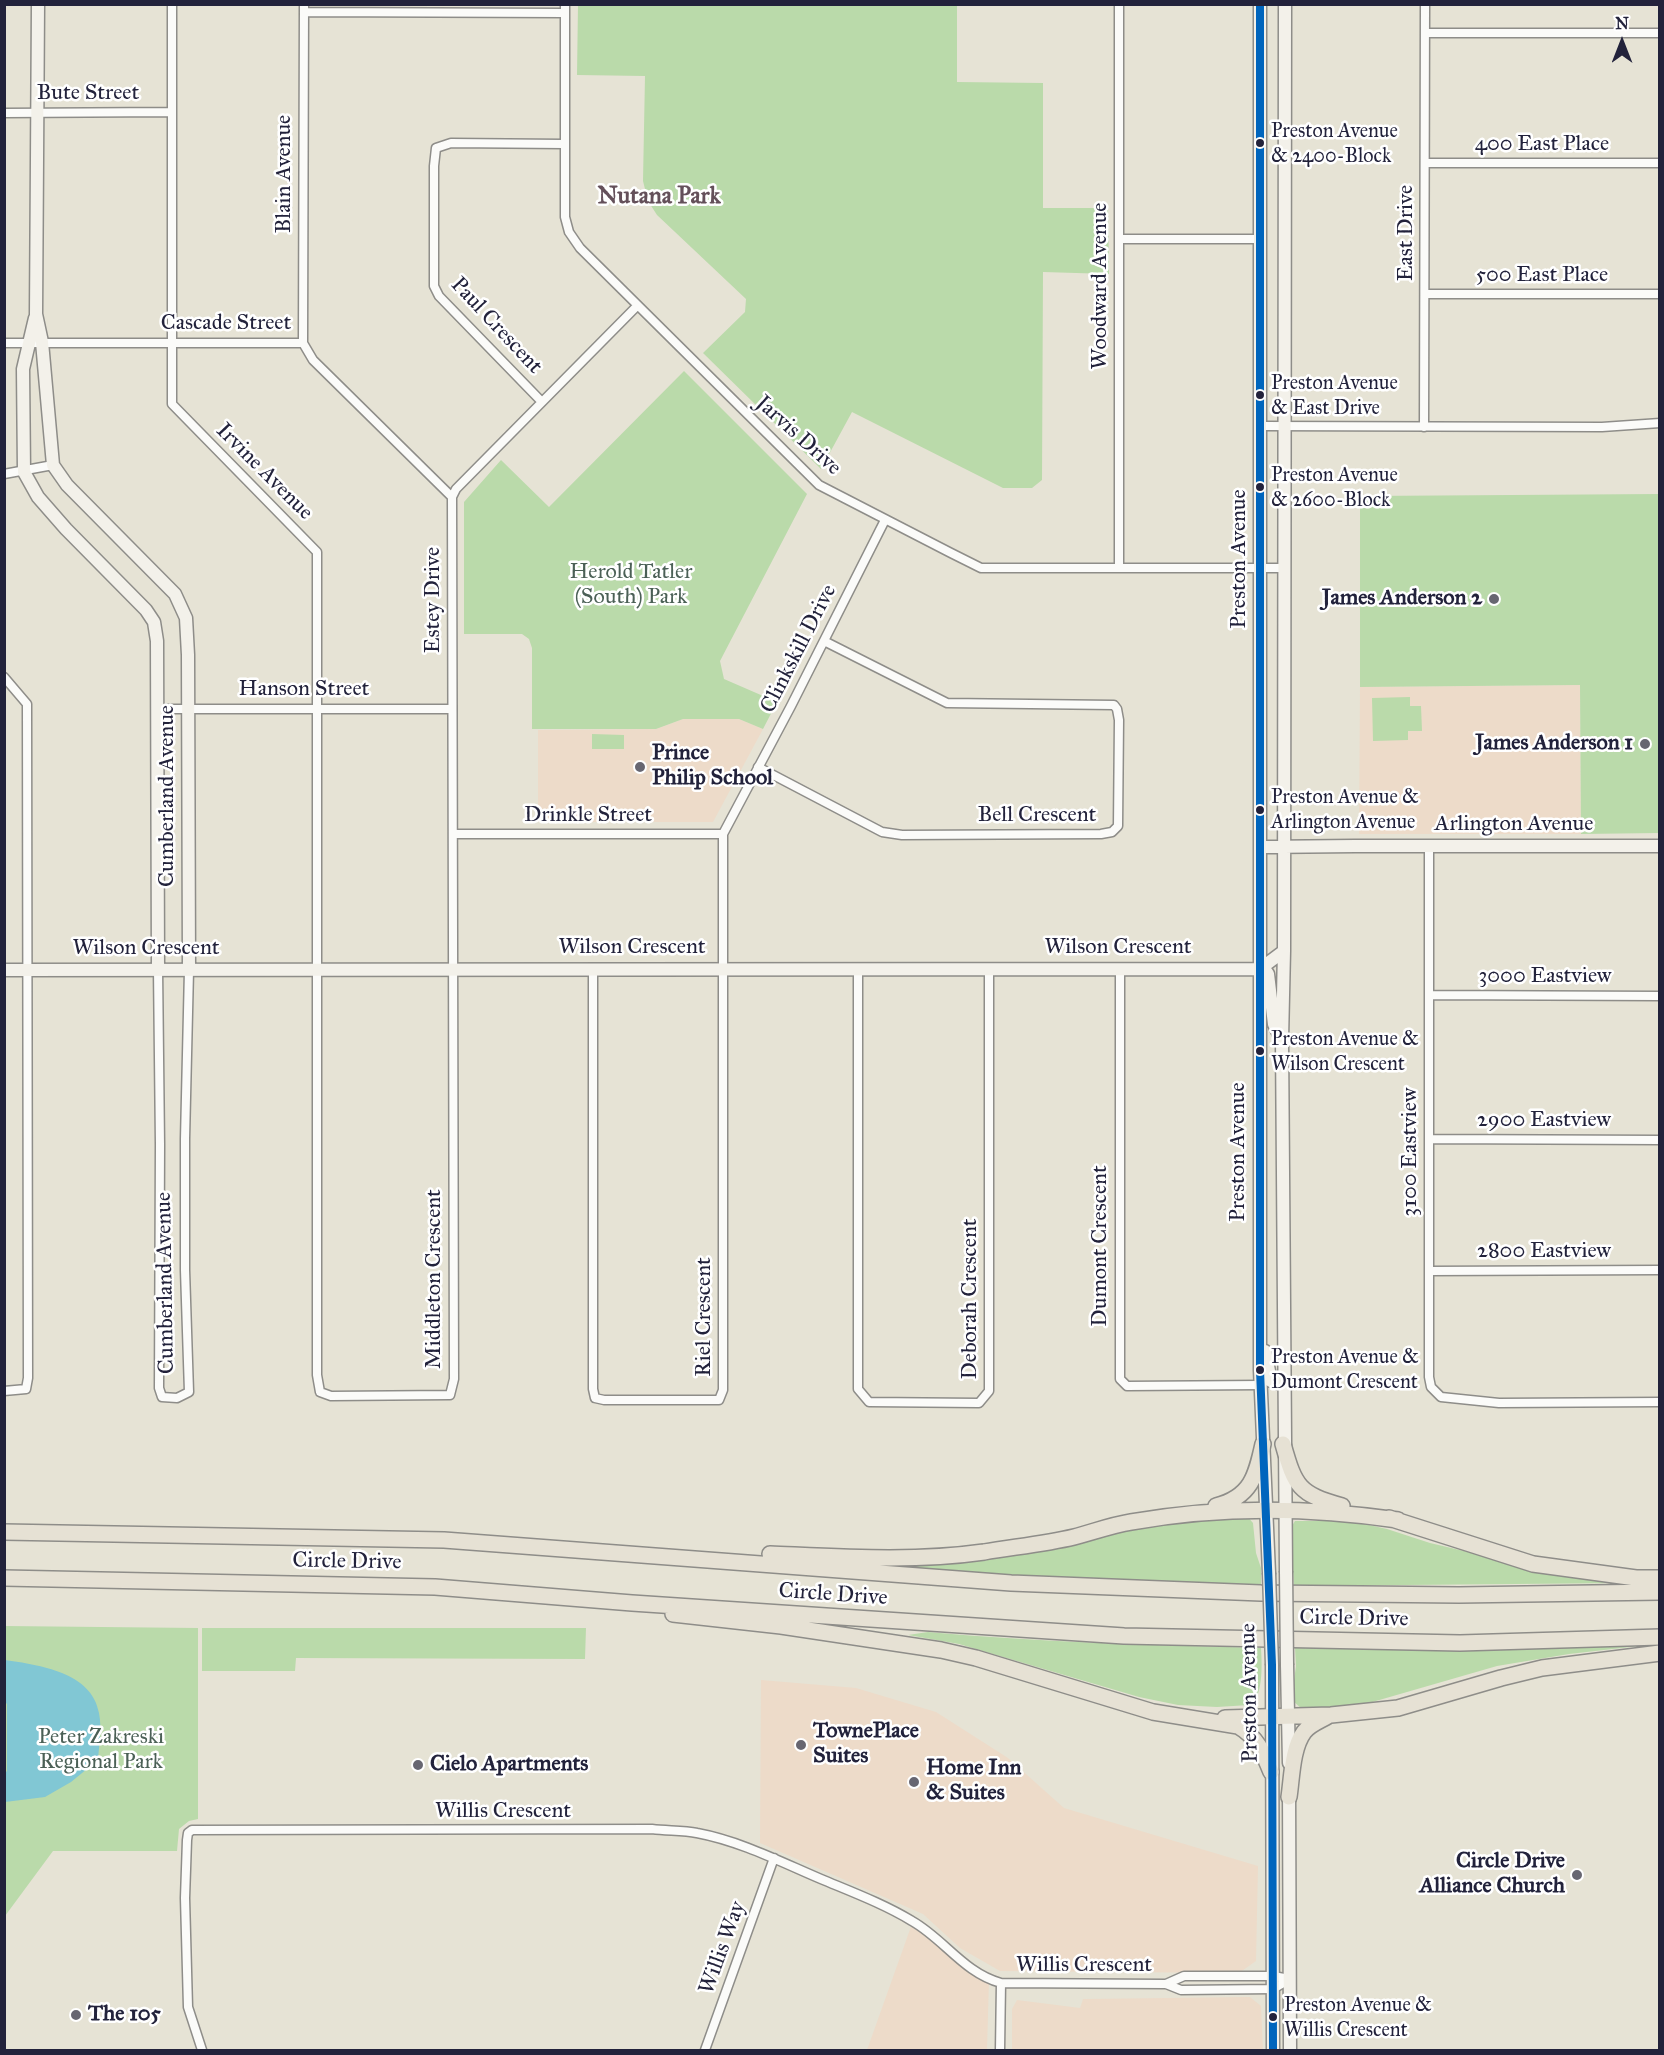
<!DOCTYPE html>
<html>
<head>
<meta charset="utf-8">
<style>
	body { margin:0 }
	#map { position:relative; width:1664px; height:2055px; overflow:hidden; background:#e6e3d5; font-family:"IM FELL Great Primer",serif }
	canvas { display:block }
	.frame { position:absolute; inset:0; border:6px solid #22223b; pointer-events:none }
	.north { position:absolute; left:1592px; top:12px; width:60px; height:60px; -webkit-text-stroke:4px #fff; paint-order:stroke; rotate:0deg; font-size:16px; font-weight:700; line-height:24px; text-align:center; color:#22223b }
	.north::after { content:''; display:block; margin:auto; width:21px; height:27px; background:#22223b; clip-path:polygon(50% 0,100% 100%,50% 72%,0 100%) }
</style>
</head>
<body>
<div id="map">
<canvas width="1664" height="2055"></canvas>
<div class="frame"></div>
<div class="north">N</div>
</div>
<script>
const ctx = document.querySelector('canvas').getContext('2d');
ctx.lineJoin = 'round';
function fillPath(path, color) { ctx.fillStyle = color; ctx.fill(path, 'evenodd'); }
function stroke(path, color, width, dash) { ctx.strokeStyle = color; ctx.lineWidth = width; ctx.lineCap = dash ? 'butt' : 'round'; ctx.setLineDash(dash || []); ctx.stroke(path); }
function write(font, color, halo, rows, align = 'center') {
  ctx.font = font + ' "IM FELL Great Primer",serif'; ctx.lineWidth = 5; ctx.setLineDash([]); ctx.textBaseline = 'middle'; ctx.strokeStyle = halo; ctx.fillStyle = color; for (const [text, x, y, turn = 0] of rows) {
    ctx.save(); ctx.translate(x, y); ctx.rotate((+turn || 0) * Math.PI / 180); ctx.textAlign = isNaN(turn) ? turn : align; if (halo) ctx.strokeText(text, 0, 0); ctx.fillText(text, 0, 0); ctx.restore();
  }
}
const built = new Path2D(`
	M 1580,685 L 1581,834 L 1359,834 L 1360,687 Z
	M 683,719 L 739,719 L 763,729 L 713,822 L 538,822 L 538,730 L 656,729 Z
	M 761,1680 L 856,1688 L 936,1712 L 1008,1758 L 1064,1808 L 1258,1866 L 1256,1961 L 1239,1973 L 1000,1971 L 960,1948 L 923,1914 L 760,1843 Z
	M 913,1921 L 989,1980 L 987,2050 L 867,2050 Z
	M 1250,1997 L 1261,2006 L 1263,2050 L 1012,2050 L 1012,2009 L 1017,2000 L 1080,2008 L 1083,1999 Z`);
const green = new Path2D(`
	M 578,5 L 957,5 L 957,82 L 1043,83 L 1043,208 L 1108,208 L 1109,274 L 1043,272 L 1042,480 L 1032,488 L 1003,488 L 852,412 L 821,469 L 703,353 L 745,312 L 746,299 L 657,215 L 648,201 L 643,181 L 645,76 L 577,75 Z
	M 684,371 L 807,494 L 720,661 L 724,679 L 777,702 L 763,729 L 739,719 L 683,719 L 656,729 L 532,729 L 532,648 L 529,639 L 522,634 L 464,634 L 464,502 L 501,460 L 549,507 Z
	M 1659,494 L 1659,833 L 1581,834 L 1580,685 L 1360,687 L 1360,501 L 1365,496 Z
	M 1410,697 L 1410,706 L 1421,706 L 1422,731 L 1408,731 L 1408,740 L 1373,741 L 1372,698 Z
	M 592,734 L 624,735 L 624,749 L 592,749 Z
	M 1247,1516 L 1253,1523 L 1256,1553 L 1261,1568 L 1261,1586 L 1086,1580 L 888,1569 L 893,1565 C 953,1564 1012,1559 1071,1545 C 1104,1538 1136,1525 1169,1521 C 1195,1517 1221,1518 1247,1516 Z
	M 1295,1521 L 1341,1521 L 1360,1523 L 1387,1529 L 1430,1543 L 1536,1568 L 1626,1583 L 1294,1586 L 1290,1529 Z
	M 5,1626 L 198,1628 L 198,1819 L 189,1821 L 179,1829 L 177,1851 L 53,1851 L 5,1916 Z
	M 202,1628 L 586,1628 L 585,1659 L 296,1658 L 295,1671 L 202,1671 Z
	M 928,1632 C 1038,1642 1150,1645 1261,1648 C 1262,1664 1263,1688 1254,1703 L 1249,1705 L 1217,1707 L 1178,1705 L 1139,1697 L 959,1644 L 908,1635 Z
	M 1634,1644 L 1639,1646 L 1569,1654 L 1497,1666 L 1362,1705 L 1302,1709 L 1293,1701 L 1292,1695 L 1296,1666 L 1295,1648 L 1499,1649 Z`);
const water = new Path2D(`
	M 5,1660 C 39,1665 92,1672 99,1713 C 102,1728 99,1745 98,1760 L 71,1782 L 45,1797 L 5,1802 L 5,1773 L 7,1771 L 7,1704 L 5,1702 Z`);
const street = new Path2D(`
	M 172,4 L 172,404 L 317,552 L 317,1375 L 320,1392 L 331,1396 L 450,1395 L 454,1379 L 452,497 L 456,489 L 637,306
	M 304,4 L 303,343 L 313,360 L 452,497
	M 565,4 L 565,217 L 569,232 L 580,248 L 819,485 L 951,553 L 981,568 L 1285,568
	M 1119,4 L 1119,567
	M 304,12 L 565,13
	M 1425,33 L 1660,33
	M 4,113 L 172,112
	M 1425,163 L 1660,163
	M 1120,239 L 1260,239
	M 1425,294 L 1660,294
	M 4,343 L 303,343
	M 542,402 L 439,296 L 434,286 L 434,166 L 436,148 L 451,143 L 564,144
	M 1261,426 L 1602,427 L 1660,423
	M 1424,427 L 1425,4
	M 4,474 L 53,465
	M 4,677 L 27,704 L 28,1378 L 26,1389 L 4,1391
	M 157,709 L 452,709
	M 758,767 L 882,832 L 902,835 L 1101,834 L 1112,832 L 1118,826 L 1119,720 L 1117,709 L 1114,705 L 947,703 L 824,641
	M 453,834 L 723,834
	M 1429,846 L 1429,1377 L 1431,1387 L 1441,1397 L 1499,1403 L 1660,1402
	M 158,969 L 160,1145 L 159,1388 L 162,1397 L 177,1398 L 189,1392 L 185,1270 L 185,1139 L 189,970
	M 1120,969 L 1120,1379 L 1127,1386 L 1261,1385
	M 593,970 L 593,1389 L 595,1398 L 604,1400 L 719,1400 L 723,1390 L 723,834 L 791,706 L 885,520
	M 858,970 L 858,1389 L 869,1402 L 979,1403 L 989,1391 L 989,970
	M 1430,995 L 1660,996
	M 1429,1139 L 1660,1140
	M 1429,1271 L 1660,1270
	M 1166,1984 L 1184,1976 L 1273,1976 L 1290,1979
	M 202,2050 L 188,2007 L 185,1898 L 187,1840 L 188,1833 L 192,1830 L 652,1829 C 667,1831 683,1830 697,1833 C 740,1841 781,1862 821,1879 C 852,1892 884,1904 912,1921 C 944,1939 964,1973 1001,1983 L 1166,1984 L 1181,1990 L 1273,1989 L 1290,1979
	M 705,2050 L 774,1858
	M 1000,2050 L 1001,1983`);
const secondary = new Path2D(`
	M 38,4 L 36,314 L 42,342 L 53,465 L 67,485 L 175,594 L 186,618 L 188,655 L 189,970
	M 1260,4 L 1260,1370 L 1269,1573
	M 1285,4 L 1284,951 L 1282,1040 L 1286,1571
	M 35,318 L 23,369 L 24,472 L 38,497 L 66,529 L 146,610 L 154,622 L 157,641 L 158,969
	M 1260,847 L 1355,846 L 1660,846
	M 1260,969 L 1284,951
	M 4,970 L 1260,969 L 1266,971 L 1268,974 L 1274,1024 L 1279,1035
	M 1265,1351 L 1271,1381 L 1283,1385
	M 1272,1665 L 1273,2050
	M 1287,1665 L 1289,1763
	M 1289,1789 L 1290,2050`);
const highway = new Path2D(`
	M 1283,1444 C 1295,1487 1299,1494 1342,1506
	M 1216,1506 C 1251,1497 1256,1476 1263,1444
	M 1389,1518 L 1533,1564 L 1636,1578 L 1660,1578
	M 4,1532 L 444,1540 L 1011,1583 L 1261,1593 L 1459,1595 L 1660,1592
	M 770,1554 C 841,1557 914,1562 984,1552 C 1013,1547 1045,1544 1074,1537 C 1093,1532 1112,1525 1131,1522 C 1220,1506 1309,1507 1398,1520
	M 4,1578 L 435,1587 L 632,1603 L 1124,1636 L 1460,1643 L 1660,1637
	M 673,1614 L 781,1626 L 941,1650 L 976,1658 L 1153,1712 L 1238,1726 C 1257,1737 1263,1752 1271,1772
	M 1225,1718 L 1331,1715 L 1398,1708 L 1501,1678 L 1542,1668 L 1660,1653
	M 1289,1797 C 1292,1777 1292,1748 1304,1732 C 1310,1724 1320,1721 1328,1716`);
const secondaryBridge = new Path2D(`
	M 1286,1571 L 1287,1665
	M 1269,1573 L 1272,1665`);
const bus1 = new Path2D(`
	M 1260,4 L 1260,1370 L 1272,1665 L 1273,2050`);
const markers = [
	[1260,143,5,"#22223b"],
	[1260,395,5,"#22223b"],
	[1260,487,5,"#22223b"],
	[1494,599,6,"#676671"],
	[1645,744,6,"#676671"],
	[640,767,6,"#676671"],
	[1260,810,5,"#22223b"],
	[1260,1051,5,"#22223b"],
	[1260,1370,5,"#22223b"],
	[801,1745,6,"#676671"],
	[418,1765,6,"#676671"],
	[914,1782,6,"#676671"],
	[1577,1875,6,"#676671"],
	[76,2015,6,"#676671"],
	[1273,2017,5,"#22223b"]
];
const busNames = [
	["Preston Avenue",1271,132],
	["& 2400-Block",1271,157],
	["Preston Avenue",1271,384],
	["& East Drive",1271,409],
	["Preston Avenue",1271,476],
	["& 2600-Block",1271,501],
	["Preston Avenue &",1271,798],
	["Arlington Avenue",1271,823],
	["Preston Avenue &",1271,1040],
	["Wilson Crescent",1271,1065],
	["Preston Avenue &",1271,1358],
	["Dumont Crescent",1271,1383],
	["Preston Avenue &",1284,2006],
	["Willis Crescent",1284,2031]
];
const streetNames = [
	["Bute Street",88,94],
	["400 East Place",1542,145],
	["Blain Avenue",285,174,-90],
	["East Drive",1407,233,-90],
	["500 East Place",1542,276],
	["Woodward Avenue",1101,286,-90],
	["Cascade Street",226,324],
	["Paul Crescent",496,326,47],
	["Jarvis Drive",798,436,42],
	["Irvine Avenue",264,472,45],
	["Preston Avenue",1240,559,-90],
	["Estey Drive",434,600,-90],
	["Clinkskill Drive",799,649,-63],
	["Hanson Street",304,690],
	["Cumberland Avenue",168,796,-90],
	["Drinkle Street",588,816],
	["Bell Crescent",1037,816],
	["Arlington Avenue",1514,825],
	["Wilson Crescent",632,948],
	["Wilson Crescent",1118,948],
	["Wilson Crescent",146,949],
	["3000 Eastview",1545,977],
	["2900 Eastview",1544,1121],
	["Preston Avenue",1239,1152,-90],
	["3100 Eastview",1411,1152,-90],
	["Dumont Crescent",1101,1246,-90],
	["2800 Eastview",1544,1252],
	["Middleton Crescent",435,1279,-90],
	["Cumberland Avenue",166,1283,-91],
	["Deborah Crescent",971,1299,-90],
	["Riel Crescent",705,1317,-90],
	["Circle Drive",347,1562,1],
	["Circle Drive",833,1595,4],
	["Circle Drive",1354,1619,1],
	["Preston Avenue",1250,1693,-91],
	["Willis Crescent",503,1812],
	["Willis Way",723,1948,-70],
	["Willis Crescent",1084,1966]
];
const parkNames = [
	["Herold Tatler",631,573],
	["(South) Park",631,598],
	["Peter Zakreski",101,1738],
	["Regional Park",101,1763]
];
const poiNames = [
	["James Anderson 2",1482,599,"right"],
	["James Anderson 1",1633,744,"right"],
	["Prince",652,754],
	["Philip School",652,779],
	["TownePlace",813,1732],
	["Suites",813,1757],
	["Cielo Apartments",430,1765],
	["Home Inn",926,1769],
	["& Suites",926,1794],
	["Circle Drive",1565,1862,"right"],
	["Alliance Church",1565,1887,"right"],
	["The 105",88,2015]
];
const neighbourhoodNames = [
	["Nutana Park",659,197]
];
fillPath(built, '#eddbc9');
fillPath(green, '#badaaa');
fillPath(water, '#81c7d4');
stroke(street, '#8e8d89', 11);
stroke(secondary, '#8e8d89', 15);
stroke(highway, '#8e8d89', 18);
stroke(street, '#fbfbf9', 8);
stroke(secondary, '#f3f1ea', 12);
stroke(highway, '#e6e1d4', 15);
stroke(secondaryBridge, '#8e8d89', 15, []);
stroke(secondaryBridge, '#f3f1ea', 12);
stroke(bus1, '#0065bd', 8);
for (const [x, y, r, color] of markers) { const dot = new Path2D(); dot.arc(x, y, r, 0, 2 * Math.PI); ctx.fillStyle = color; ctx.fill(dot); stroke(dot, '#fff', 2); }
write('20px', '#22223b', '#fff', busNames, 'left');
write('22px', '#22223b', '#fff', streetNames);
write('22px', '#4b6056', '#fff', parkNames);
write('bold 22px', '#22223b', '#fff', poiNames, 'left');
write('bold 24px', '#64505a', '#fff', neighbourhoodNames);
</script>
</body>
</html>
